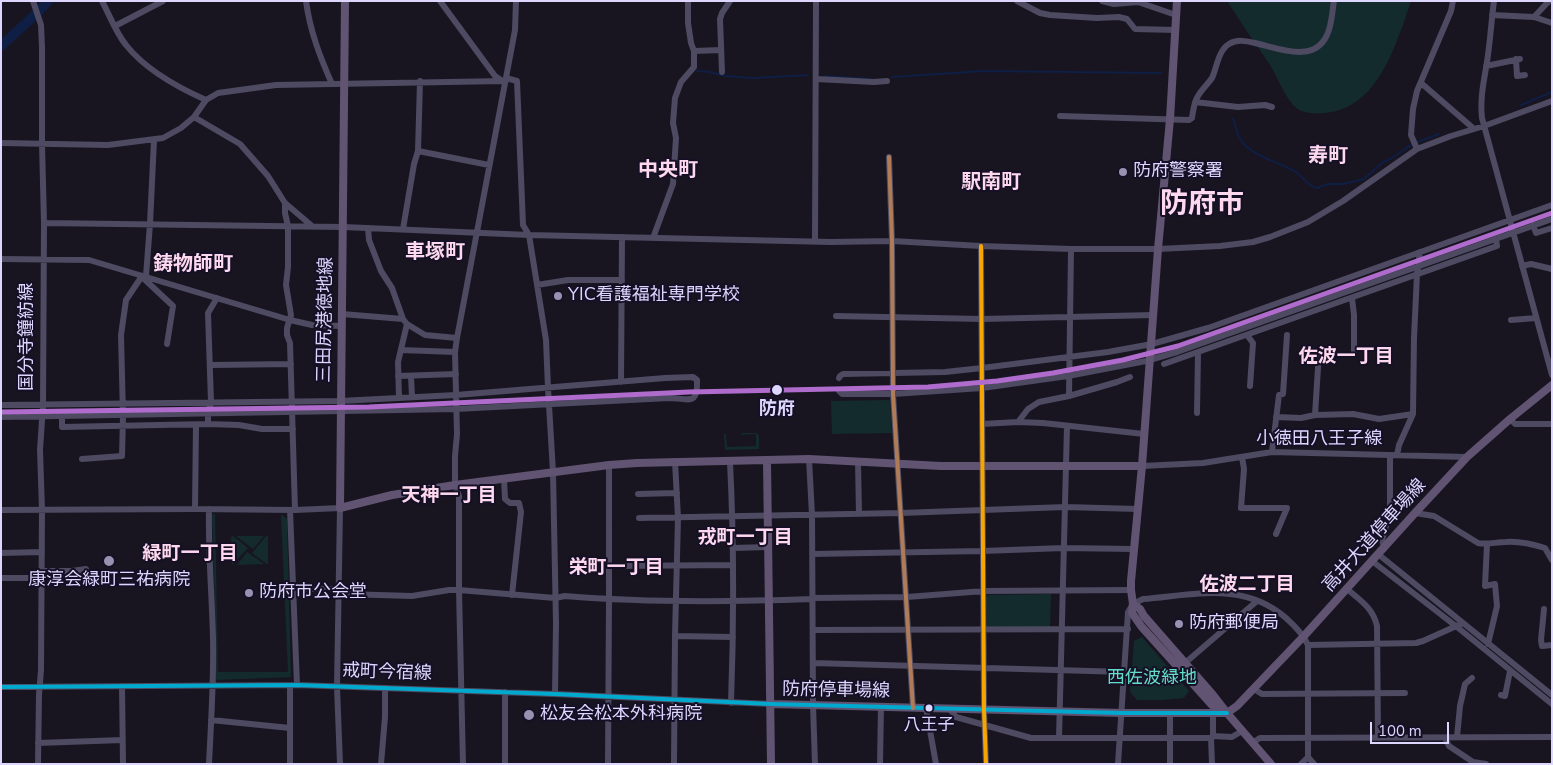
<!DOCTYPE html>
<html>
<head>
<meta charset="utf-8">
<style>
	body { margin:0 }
	#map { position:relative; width:1553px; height:765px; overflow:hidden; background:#181521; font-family:"Nunito Sans",sans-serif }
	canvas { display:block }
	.frame { position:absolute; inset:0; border:2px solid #ddd6fe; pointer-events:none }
	.scale { position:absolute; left:1370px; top:722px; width:79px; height:22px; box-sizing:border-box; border:2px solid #ddd6fe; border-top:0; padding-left:6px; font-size:15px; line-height:18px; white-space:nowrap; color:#ddd6fe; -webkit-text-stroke:4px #151026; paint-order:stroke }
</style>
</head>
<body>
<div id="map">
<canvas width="1553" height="765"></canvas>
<div class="frame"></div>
<div class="scale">100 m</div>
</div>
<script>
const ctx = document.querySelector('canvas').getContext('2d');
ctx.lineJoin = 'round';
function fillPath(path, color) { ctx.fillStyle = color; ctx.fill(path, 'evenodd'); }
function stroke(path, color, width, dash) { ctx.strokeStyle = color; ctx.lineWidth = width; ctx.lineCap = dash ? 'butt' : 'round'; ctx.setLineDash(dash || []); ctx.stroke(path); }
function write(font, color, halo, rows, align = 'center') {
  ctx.font = font + ' "Nunito Sans","Noto Sans JP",sans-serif'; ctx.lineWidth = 4; ctx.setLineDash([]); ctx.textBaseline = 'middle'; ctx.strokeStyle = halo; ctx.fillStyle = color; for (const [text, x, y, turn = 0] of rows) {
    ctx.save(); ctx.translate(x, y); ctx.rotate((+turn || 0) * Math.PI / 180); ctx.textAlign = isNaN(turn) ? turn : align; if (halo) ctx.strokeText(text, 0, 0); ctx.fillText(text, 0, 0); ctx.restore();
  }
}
const green = new Path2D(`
	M 1227,1 L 1411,1 C 1396,44 1379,108 1325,113 C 1314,114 1302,114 1293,105 C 1283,93 1278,78 1270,65 C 1256,44 1241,23 1227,1 Z
	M 888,400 L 890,401 L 892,433 L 832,434 L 831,401 Z
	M 742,433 L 757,433 L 759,436 L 759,449 L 725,450 L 724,434 L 726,434 L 727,447 L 756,446 L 756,434 L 740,435 Z
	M 215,513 L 218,672 L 288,672 L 281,514 L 287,519 L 291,677 L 215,680 L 216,637 L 212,516 Z
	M 233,536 L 248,548 L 232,565 L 231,537 Z
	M 236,536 L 264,536 L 253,549 Z
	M 266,536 L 268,536 L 268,564 L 267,564 L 252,553 Z
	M 247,552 L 264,564 L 237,565 Z
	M 1051,594 L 1050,628 L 987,627 L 986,596 L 989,595 Z
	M 1142,637 L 1189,691 L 1184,698 L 1161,700 L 1137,700 L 1130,692 L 1134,641 Z`);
const stream = new Path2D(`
	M 697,71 L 710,72 L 725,76 L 753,78 L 808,75
	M 824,76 L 869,79
	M 892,77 L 983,71 L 1161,73
	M 1521,105 L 1552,92
	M 1233,119 C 1236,125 1236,131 1239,137 C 1250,157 1278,161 1296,172 C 1304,177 1307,186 1317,188 L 1328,184 L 1343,184 L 1364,179 L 1383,162 C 1394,159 1403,149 1413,144
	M 1417,142 L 1439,134`);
const river = new Path2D(`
	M 1,46 L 38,12 L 48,1`);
const minor = new Path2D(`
	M 33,1 L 41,25 L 42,47 L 42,144 L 44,223 L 43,405 L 40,450 L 42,510 L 41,670 L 39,695 L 38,764
	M 102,1 C 110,16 116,33 126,45 C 145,69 179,88 206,100
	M 306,1 C 310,31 320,57 332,84
	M 440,1 L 495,76 L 501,80
	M 1017,1 L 1040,13 L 1050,15 L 1097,18 L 1119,17 L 1127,19 L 1135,29 L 1176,30
	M 1102,1 L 1114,4 L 1138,2 L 1176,15
	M 1494,1 C 1491,23 1490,46 1486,68 C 1483,85 1480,101 1482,118 L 1552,375
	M 1492,15 L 1534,17 L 1552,23
	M 1534,17 L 1549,1
	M 115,26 L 163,1
	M 694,51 L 721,50
	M 1516,59 L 1517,76 L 1525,75
	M 1486,66 L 1520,59
	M 722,72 L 720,19 L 722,13 L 730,1
	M 506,78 L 517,81 L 523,225 L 529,235 L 546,340 L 548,388 L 553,472 L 556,623 L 555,694
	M 816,79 L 874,82 L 887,81
	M 1421,83 L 1473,128
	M 1195,102 L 1238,107 L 1265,105 L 1272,107
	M 1060,116 L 1189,120 L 1192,118 C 1193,111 1194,102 1198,96 C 1202,89 1208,84 1212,78 C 1217,67 1218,51 1229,44 C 1237,39 1246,41 1255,43 C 1278,48 1314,64 1327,35 C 1332,25 1332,12 1334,1
	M 194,117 L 240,144 L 268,176 L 285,203 L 312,226
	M 1,143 L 108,145 L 163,138 L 181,128 L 194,117 L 206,100 L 218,93 L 276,85 L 505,81
	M 1417,149 L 1411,135 L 1413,109 L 1417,91 L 1451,11 L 1453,1
	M 418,151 L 489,165
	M 889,157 L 892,241 L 893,394 L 913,708
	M 285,203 L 285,213 L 288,226 L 288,267 L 286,285 L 291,315 L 287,328 L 287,335 L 290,343 L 295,510
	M 44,223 L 343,227 L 529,235 L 831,242 L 892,241 L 981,246 L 1071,249 L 1158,249 L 1220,246 L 1253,242 L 1270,237 L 1308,222 L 1343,201 L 1417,149 L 1451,136 L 1484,126 L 1552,101
	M 1533,225 L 1536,233 L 1552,228
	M 368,228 L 369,240 L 381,271 L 392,288 L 403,319 L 407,324 L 425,335 L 457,338
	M 403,229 L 414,164 L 418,151 L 420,81
	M 653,238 L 673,184 L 676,138 L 673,123 L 675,98 L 681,82 L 694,67 L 694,51 L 691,43 L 688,23 L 688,1
	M 815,241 L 816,1
	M 981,246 L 984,710 L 986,764
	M 1,259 L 89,260 L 290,320 L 312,325 L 342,326
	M 1522,266 L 1531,264 L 1552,269
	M 146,276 L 150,224 L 154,140
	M 142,277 L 173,306 L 167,344
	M 537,285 L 568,280 L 622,280
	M 1352,298 L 1354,315 L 1354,354
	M 342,314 L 403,319
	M 836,316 L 982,319 L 1154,315
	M 1511,320 L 1536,318
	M 1247,335 L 1253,343 L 1250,386
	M 401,350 L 455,352
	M 1164,364 L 1497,246 L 1496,239
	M 211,365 L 291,364
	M 398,376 L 456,374
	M 411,376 L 412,397
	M 839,378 L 840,376 L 843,374 L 945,372 L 982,368 L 1108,352 L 1152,344 L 1208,328 L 1552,205
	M 621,382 L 622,237
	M 839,391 L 842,394 L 893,394 L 982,388 L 1068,376 L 1146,361 L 1177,352 L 1312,304 L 1552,219
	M 1069,396 L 1071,249
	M 399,398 L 398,362 L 407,324
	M 1,405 L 340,401 L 456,395 L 665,378 L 693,377 L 697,380 C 698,407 689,398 669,398 L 456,409 L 1,417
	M 1197,413 L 1198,353
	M 1315,415 L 1319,352
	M 62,417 L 62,427 L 208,424 L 239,425 L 262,429 L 293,429
	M 1276,417 L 1301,418 L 1315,415 L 1353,414 L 1379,419 L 1413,414
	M 1510,419 L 1515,424 L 1552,424
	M 1018,422 L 1028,409 L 1039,402 L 1069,396 L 1117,382 L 1130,377
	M 208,424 L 208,415 L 211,402 L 208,313 L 217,298
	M 982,424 L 1018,422 L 1043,423 L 1144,434
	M 1272,452 L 1279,395 L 1283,394 L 1287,335
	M 1397,455 L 1399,445 L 1413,414 L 1414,338 L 1417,274 L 1420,252
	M 1242,457 L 1244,469 L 1241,508 L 1287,508 L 1276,534
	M 82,459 L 122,456 L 123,416 L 121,335 L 126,300 L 142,276
	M 809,459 L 812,515 L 813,702
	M 730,462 C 734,542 734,622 731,703
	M 858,462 L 859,514
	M 1142,466 L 1203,463 L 1272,452 L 1467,457
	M 504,478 L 505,499 L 510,503 L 519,503 L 521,512 L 512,595
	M 638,494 L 677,493
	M 195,509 L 196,425
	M 1,510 L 195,509 L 295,510 L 340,508 L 337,687 L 340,764
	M 290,510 L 297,685
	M 1415,513 L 1434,516 L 1478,543 C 1487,545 1496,542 1506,542 C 1519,541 1532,544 1545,548 L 1552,560
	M 639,518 L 901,513 L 1065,507 L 1138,509
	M 1487,544 L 1485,586 L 1495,584 L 1497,606 L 1488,644
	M 1384,547 L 1382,540 L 1390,513 L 1390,455
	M 733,548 L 768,547
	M 1,553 L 42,552
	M 812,554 L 983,551 L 1063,548 L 1133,549
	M 1378,554 L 1552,695
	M 1372,561 L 1457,627 L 1552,704
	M 609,566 L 733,565
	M 42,571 L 72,571 L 86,569
	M 1,578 L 42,578
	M 293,589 L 333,589 L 344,594 L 412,596 L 449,590 L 459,590 L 555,598 L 565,596 C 647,603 730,602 812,599
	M 1347,589 C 1360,600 1373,608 1377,626 L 1378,738
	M 812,598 L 907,597 L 984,591 L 1131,590
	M 1544,609 L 1541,640 L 1542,646 L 1552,645
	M 813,630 L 1128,629
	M 675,636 L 733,637
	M 1308,645 L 1308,757 L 1314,764
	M 813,663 L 1125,672
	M 1185,663 L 1257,601
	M 1,687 L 297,685 L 555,694 L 771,704
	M 122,687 L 123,764
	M 1254,689 L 1262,694 L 1405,693
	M 505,692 L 505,764
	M 1501,695 L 1505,696 L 1510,671
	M 813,705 L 815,764
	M 926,708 L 936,764
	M 949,708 L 956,717 L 1031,738 L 1211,738 L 1213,736 L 1232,737 L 1242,731
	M 1213,713 L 1213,736
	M 211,720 L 290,728
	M 1457,737 L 1460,706 L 1465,684 L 1472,678
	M 1059,738 L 1067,426
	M 1211,738 L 1212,764
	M 1445,738 L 1449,746 L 1473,762 L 1486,764
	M 38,743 L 122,740
	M 1252,743 L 1260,738 L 1552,737
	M 209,764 C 211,722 214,680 213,638 C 212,595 208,552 209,509
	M 290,764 L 290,686
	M 381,764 L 385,717 L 385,688
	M 463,764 L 459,590 L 459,496 L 455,485 L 455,456 L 457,434 L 455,352 L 457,338 L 515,30 L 516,1
	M 608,764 L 609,600 L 609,465
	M 674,764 L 675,636 L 678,518 L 675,461
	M 880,764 L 881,707
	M 1118,764 L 1128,612 L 1133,604 L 1143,599 C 1194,595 1244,581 1286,618 C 1295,626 1303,634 1308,645 L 1416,643 L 1423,641 L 1463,623
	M 1170,764 L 1170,712
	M 1301,764 L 1308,757`);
const major = new Path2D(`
	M 345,1 L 340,508 L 392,495 L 455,485 L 609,465 L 637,463 L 809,459 L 941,466 L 1142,466
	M 1177,1 L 1170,119 L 1158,249 L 1142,466 L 1131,581 L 1131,590 L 1133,604 L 1132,613 L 1141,626 L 1212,705 L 1227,713
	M 767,461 L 771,764
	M 1133,604 L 1140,609 L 1144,616 L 1213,695 L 1227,713 L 1271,764
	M 771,704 L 1122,713 L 1226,713
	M 1227,713 L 1237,706 L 1304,636 L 1415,513 L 1467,457 L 1510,419 L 1552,385`);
const bus1 = new Path2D(`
	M 1,687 L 297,685 L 555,694 L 771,704 L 1122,713 L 1227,713`);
const bus2 = new Path2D(`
	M 889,157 L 892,241 L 893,394 L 913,708`);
const bus3 = new Path2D(`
	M 981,246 L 984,710 L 986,764`);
const rail1 = new Path2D(`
	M 1,412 L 369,407 L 689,392 L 928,387 L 997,381 L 1053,373 L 1123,360 L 1178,346 L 1552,213`);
const markers = [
	[1123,172,5,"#9892b1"],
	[558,296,5,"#9892b1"],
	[777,390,6,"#ddd6fe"],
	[109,561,6,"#9892b1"],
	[249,593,5,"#9892b1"],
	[1179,624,5,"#9892b1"],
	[929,708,4.5,"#ddd6fe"],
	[529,715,6,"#9892b1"]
];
const busNames = [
	["八王子",929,726]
];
const poiNames = [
	["防府警察署",1133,172],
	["YIC看護福祉専門学校",568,296],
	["康淳会緑町三祐病院",109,581,"center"],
	["防府市公会堂",259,593],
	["防府郵便局",1189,624],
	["松友会松本外科病院",540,715]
];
const streetNames = [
	["三田尻港徳地線",326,320,-89],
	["国分寺鐘紡線",28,337,-90],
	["小徳田八王子線",1319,440],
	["高井大道停車場線",1375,536,-48],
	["戒町今宿線",387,673,2],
	["防府停車場線",836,691,1]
];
const stopNames = [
	["防府",777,410]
];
const parkNames = [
	["西佐波緑地",1152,679]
];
const neighbourhoodNames = [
	["佐波一丁目",1346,357],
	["天神一丁目",449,496],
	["戎町一丁目",745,538],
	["緑町一丁目",190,554],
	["栄町一丁目",616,568],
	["佐波二丁目",1247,585]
];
const quarterNames = [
	["寿町",1328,157],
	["中央町",668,171],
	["駅南町",991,183],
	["車塚町",435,253],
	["鋳物師町",193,265]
];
const townNames = [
	["防府市",1202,205]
];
fillPath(green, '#142b2e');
stroke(stream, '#0f1e44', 2);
stroke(river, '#0f1e44', 10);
stroke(minor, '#4d4a62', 6);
stroke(major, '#615473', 8);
stroke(bus1, '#00a9ce', 4);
stroke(bus2, '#b07c57', 4);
stroke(bus3, '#f7a600', 4);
stroke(rail1, '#b06ccc', 5);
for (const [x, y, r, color] of markers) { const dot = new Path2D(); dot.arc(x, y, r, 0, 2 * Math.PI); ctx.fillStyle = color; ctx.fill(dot); stroke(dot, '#151026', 2); }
write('17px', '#ddd6fe', '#151026', busNames);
write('18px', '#ddd6fe', '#151026', poiNames, 'left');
write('18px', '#ddd6fe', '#151026', streetNames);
write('bold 18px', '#ddd6fe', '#151026', stopNames);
write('18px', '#63ddc6', '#151026', parkNames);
write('bold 19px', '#fed8ee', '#151026', neighbourhoodNames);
write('bold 20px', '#fed8ee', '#151026', quarterNames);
write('bold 28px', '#fed8ee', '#151026', townNames);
</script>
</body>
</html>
